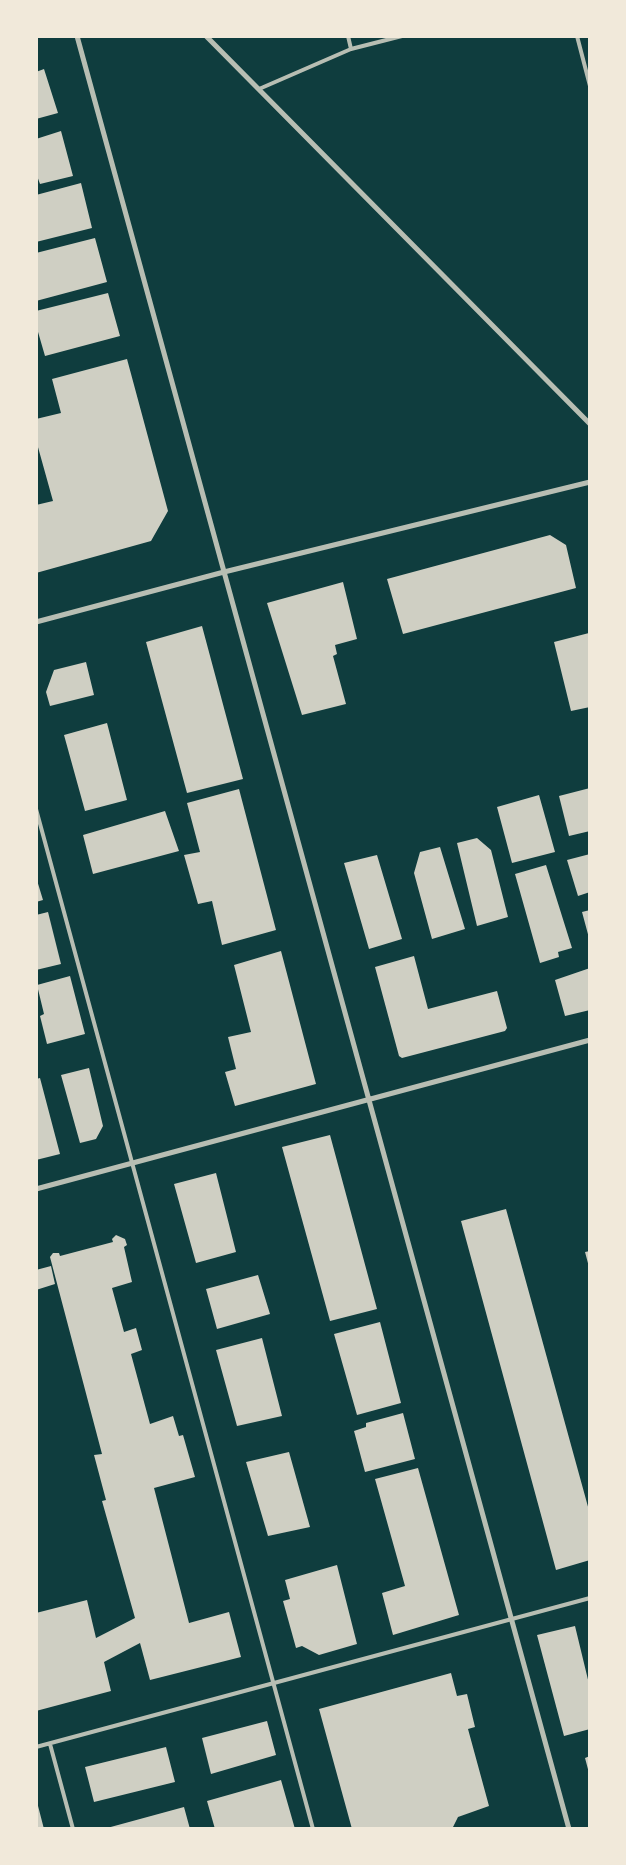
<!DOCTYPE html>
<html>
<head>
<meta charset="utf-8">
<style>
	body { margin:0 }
	#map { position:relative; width:626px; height:1865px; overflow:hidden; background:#0f3d3e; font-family:Commissioner,sans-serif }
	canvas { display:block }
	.frame { position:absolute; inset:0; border:38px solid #f1e9da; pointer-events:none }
</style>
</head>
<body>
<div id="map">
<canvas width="626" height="1865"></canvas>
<div class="frame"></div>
</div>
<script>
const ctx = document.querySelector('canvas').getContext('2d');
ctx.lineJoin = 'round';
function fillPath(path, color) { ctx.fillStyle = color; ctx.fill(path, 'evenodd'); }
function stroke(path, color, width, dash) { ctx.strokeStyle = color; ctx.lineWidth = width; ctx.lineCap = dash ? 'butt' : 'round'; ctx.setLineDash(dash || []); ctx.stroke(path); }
const building = new Path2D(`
	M 44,69 L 58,113 L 36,119 L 36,72 Z
	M 61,131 L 73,176 L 40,184 L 36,173 L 36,139 Z
	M 81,183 L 92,228 L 36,242 L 36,195 Z
	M 95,238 L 107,282 L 36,301 L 36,253 Z
	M 108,293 L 120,336 L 45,356 L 36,325 L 36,311 Z
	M 127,359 L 168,511 L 151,541 L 36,573 L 36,505 L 53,501 L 36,440 L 36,419 L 61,413 L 52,379 Z
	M 550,535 L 566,545 L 576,588 L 403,634 L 387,579 Z
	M 343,582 L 357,639 L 335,645 L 337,654 L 333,656 L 346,704 L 302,715 L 267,603 Z
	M 202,626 L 243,779 L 187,793 L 146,642 Z
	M 589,633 L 590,707 L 571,711 L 554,642 Z
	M 86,662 L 94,695 L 50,706 L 46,692 L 54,670 Z
	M 107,723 L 127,800 L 85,811 L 64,735 Z
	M 590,788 L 590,831 L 569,836 L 559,796 Z
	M 239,789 L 276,930 L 222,945 L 212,901 L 198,904 L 184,855 L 200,852 L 187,803 Z
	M 539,795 L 555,852 L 512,863 L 497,807 Z
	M 165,811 L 179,851 L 93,874 L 83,835 Z
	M 477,838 L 491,850 L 508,917 L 477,926 L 457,843 Z
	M 440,847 L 465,929 L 432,939 L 414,873 L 420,852 Z
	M 590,854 L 590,892 L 578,896 L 567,860 Z
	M 377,855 L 402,939 L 369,949 L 344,863 Z
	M 546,865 L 572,948 L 558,952 L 559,957 L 540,963 L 515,874 Z
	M 36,877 L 43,900 L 36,902 Z
	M 590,910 L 590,938 L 589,938 L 582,912 Z
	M 48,912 L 61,964 L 36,970 L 36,915 Z
	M 281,951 L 316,1084 L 235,1106 L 225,1072 L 236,1069 L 228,1037 L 251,1032 L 234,965 Z
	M 414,956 L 428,1009 L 497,991 L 507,1028 L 505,1031 L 402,1058 L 399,1056 L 375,967 Z
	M 590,968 L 590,1010 L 565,1016 L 555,980 Z
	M 70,976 L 85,1034 L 47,1044 L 40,1016 L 44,1014 L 37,985 Z
	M 89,1068 L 103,1126 L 96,1139 L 80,1143 L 61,1075 Z
	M 40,1078 L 60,1154 L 36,1160 L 36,1079 Z
	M 330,1135 L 377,1309 L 330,1321 L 282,1147 Z
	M 216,1173 L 236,1252 L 196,1263 L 174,1184 Z
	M 506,1209 L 590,1514 L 590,1560 L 556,1570 L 461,1221 Z
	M 116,1235 L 125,1239 L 127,1245 L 124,1247 L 132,1282 L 112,1288 L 124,1332 L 136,1328 L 142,1350 L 131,1354 L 150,1424 L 173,1416 L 179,1436 L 183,1435 L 195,1477 L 154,1488 L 189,1623 L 229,1612 L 241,1657 L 150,1680 L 140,1643 L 104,1662 L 111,1691 L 36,1711 L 36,1613 L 87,1600 L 96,1638 L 135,1618 L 102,1501 L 106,1500 L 94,1455 L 102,1454 L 50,1257 L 53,1253 L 59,1253 L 60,1256 L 113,1242 L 112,1239 Z
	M 590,1251 L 590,1267 L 589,1267 L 585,1252 Z
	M 51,1266 L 55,1284 L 36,1290 L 36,1270 Z
	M 258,1275 L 270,1314 L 217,1329 L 206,1289 Z
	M 380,1322 L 401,1403 L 357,1415 L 334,1334 Z
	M 262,1338 L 282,1416 L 237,1426 L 216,1350 Z
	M 403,1413 L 415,1459 L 365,1472 L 354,1431 L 366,1427 L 366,1423 Z
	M 289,1452 L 310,1527 L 268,1536 L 246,1462 Z
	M 418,1468 L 459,1615 L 393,1635 L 382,1593 L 405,1586 L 375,1479 Z
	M 337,1565 L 357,1644 L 319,1655 L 302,1646 L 296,1648 L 283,1601 L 290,1599 L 285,1580 Z
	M 575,1626 L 590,1688 L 590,1729 L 564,1736 L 537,1635 Z
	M 451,1673 L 457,1696 L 467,1694 L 475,1727 L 468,1729 L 489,1806 L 458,1817 L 452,1829 L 352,1829 L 319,1709 Z
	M 267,1721 L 276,1755 L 211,1774 L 202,1738 Z
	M 166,1747 L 175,1782 L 94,1802 L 85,1767 Z
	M 590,1756 L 590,1773 L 589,1773 L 585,1758 Z
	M 281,1780 L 295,1829 L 215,1829 L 207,1801 Z
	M 36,1802 L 37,1802 L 44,1829 L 36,1829 Z
	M 184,1807 L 190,1829 L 108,1829 L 107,1828 Z`);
const service = new Path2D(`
	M 348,36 L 351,49
	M 577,36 L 590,86
	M 259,89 L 351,49 L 402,36
	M 36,809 L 313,1829
	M 50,1744 L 73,1829
	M 36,1747 L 590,1598`);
const minor = new Path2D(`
	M 77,36 L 569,1829
	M 206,36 L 590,424
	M 36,622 L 224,572 L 590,482
	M 36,1189 L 590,1040`);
fillPath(building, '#cfcfc3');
stroke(service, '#b8beb3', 4);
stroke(minor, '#b8beb3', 5);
</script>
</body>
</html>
